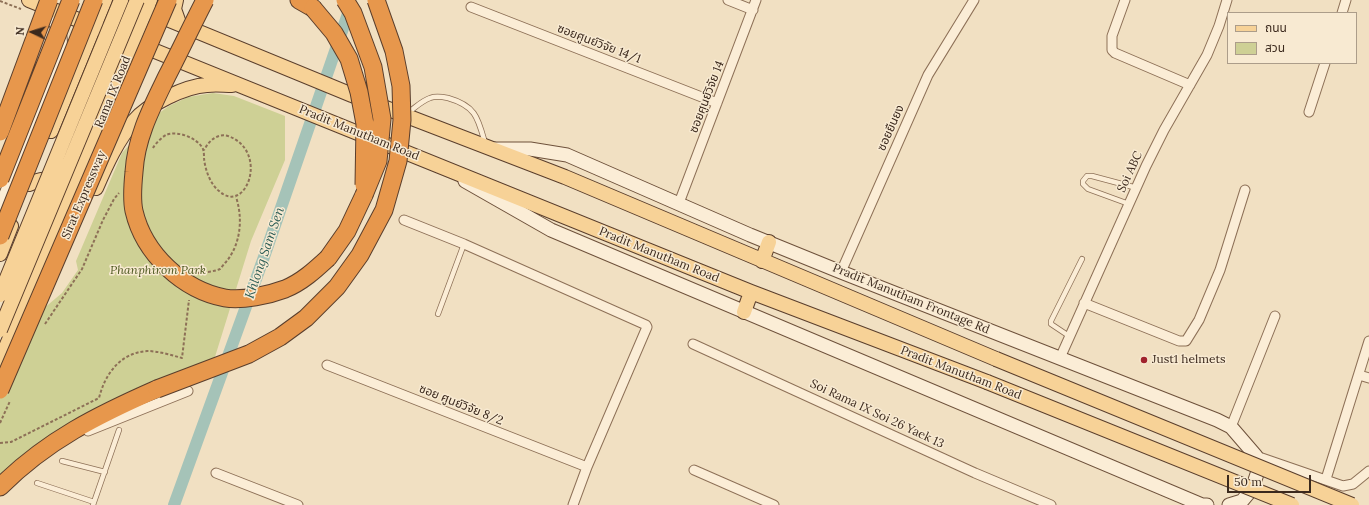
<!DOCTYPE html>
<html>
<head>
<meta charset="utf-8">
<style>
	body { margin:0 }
	#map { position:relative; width:1369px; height:505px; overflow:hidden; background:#f1e0c2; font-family:Lora,"Noto Sans Thai",serif }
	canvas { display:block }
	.legend { position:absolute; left:1227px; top:12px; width:130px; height:52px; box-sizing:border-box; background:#f8ead2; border:1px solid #ac9d8a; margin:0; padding:5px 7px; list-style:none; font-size:12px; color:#3b291d }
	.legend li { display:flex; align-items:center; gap:8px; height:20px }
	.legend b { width:20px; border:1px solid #ac9d8a }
	.north { position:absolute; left:12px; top:12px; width:40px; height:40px; -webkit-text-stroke:3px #f8ead2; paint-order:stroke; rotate:274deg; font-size:11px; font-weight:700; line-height:16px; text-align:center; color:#3b291d }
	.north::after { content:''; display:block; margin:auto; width:14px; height:18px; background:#3b291d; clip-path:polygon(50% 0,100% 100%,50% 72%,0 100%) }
	.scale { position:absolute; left:1227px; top:475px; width:84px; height:18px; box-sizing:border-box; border:2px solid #3b291d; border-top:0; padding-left:5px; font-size:12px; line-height:14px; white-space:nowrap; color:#3b291d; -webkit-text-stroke:3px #f8ead2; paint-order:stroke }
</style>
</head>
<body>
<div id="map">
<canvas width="1369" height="505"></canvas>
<ul class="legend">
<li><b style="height:5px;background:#f7d297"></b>ถนน</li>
<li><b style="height:11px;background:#ced095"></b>สวน</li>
</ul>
<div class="north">N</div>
<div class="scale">50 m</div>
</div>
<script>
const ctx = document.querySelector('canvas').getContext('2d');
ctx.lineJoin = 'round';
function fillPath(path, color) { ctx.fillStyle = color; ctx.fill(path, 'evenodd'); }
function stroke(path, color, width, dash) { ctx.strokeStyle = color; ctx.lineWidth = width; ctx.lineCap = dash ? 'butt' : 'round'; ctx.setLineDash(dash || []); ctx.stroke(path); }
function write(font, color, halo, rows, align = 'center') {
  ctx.font = font + ' Lora,"Noto Sans Thai",serif'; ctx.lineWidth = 3; ctx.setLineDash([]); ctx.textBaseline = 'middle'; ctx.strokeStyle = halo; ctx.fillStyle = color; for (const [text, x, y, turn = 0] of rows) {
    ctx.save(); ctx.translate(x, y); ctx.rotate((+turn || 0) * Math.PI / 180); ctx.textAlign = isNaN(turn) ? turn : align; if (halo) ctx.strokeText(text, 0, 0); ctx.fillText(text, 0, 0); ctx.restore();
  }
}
const green = new Path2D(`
	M 213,93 L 234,96 L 285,116 L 285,160 L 251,241 L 214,360 L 164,378 L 0,484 L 0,398 L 43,309 L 62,293 L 78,270 L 76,261 L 122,153 L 155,116 L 169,106 L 188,97 Z`);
const canal = new Path2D(`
	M 174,505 L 264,257 L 351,5`);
const path = new Path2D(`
	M 0,1 L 21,9
	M 153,148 C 155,144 162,137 166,135 C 177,130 198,138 203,149 C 204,152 204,155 204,158 C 205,169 210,184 219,191 C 246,216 270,151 228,136 C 217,133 209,141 204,150
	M 198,273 C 205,272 213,272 220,269 C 222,267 224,264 226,262 C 241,244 243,218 236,197
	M 45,324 L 82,269 L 103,220 L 114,199 L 119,193
	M 0,423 L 10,401
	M 0,443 L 11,442 L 99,398 C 105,374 120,353 147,351 C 158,351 171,355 182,358 L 189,300`);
const lane = new Path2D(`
	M 406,114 C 414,109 421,101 430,98 C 435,96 443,97 448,98 C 476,106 478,118 485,143
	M 1129,204 L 1088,189 L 1083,184 L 1083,181 L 1087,176 L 1092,176 L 1137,188
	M 438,314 L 464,244
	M 1069,336 L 1051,324 L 1051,321 L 1082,259
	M 62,461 L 105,472
	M 37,483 L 94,502
	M 93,505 L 119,430`);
const street = new Path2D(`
	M 728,0 L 753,10
	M 1125,0 L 1112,36 L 1112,50 L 1115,53 L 1190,85
	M 471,7 L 717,103
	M 1342,13 L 1346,0
	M 1309,112 L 1325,63
	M 679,203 L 756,0
	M 404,220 L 464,244 L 646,325 L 647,327 L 587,467 L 573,505
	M 841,272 L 928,75 L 974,0
	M 1084,303 L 1179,341 L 1186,341 L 1199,320 L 1220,270 L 1245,190
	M 693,344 L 975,473 L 1051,505
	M 1060,358 L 1146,166 L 1164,130 L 1207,55 L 1219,26 L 1227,0
	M 327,365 L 587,467
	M 1359,375 L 1369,378
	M 1231,427 L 1275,316
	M 88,431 L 188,391
	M 1256,456 L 1343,486 L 1353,484 L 1369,471
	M 694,470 L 774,505
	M 216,473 L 298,505
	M 1326,479 L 1369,341`);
const secondary = new Path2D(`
	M 495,149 L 530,149 L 567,155 L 750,235 L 841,272 L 1217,420 L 1231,427 L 1256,456 L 1259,468 L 1252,489 L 1242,501 L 1229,505
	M 465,181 L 551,230 L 1202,505 L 1207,505
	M 0,209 L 60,60 C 61,32 62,26 41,6`);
const primary = new Path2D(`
	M 29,0 L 751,292 L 987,382
	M 121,0 L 352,95 L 565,177 L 996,359
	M 176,0 L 174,9 L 179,23
	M 51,131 L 105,0
	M 29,184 C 39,180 48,177 57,183
	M 96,188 C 106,165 117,140 134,121 C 148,104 186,86 207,85 C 216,84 224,85 232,85
	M 0,254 L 11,226
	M 762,261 L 769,242
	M 744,312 L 751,292
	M 0,361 L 31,289 L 150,0`);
const highway = new Path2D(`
	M 299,0 L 313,8
	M 328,258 L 347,231 L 364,195
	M 0,487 C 47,440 98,415 157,389`);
const primaryBridge = new Path2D(`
	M 0,295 L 121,0
	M 0,330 L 137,0
	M 996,359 L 1352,505
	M 987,382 L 1292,505`);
const highwayBridge = new Path2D(`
	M 205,0 C 192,25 180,51 167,76 C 152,107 136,137 134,172 C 133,182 132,202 134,211 C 144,254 183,290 225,298 C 242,301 269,295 285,289 C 302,282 315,270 328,258
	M 345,0 L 353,13 L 373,67 L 382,119 L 378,161 L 364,195
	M 313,8 L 334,33 L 349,59 L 359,92 L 365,124 L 364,185
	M 0,132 L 49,0
	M 0,179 L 71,0
	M 0,236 L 94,0
	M 157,389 L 249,354 L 280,337 L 306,318 L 337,287 L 360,255 L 384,210 L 398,161 L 402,120 L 401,86 L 394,51 L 376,0
	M 0,390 L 168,0`);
const markers = [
	[1144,360,4,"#a0232d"]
];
const streetNames = [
	["ซอยศูนย์วิจัย 14/1",599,44,21],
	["Rama IX Road",113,92,-68],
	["ซอยศูนย์วิจัย 14",707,97,-69],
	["ซอยยืนยง",891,128,-66],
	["Pradit Manutham Road",359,133,22],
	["Soi ABC",1130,172,-65],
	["Sirat Expressway",84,195,-67],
	["Pradit Manutham Road",659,255,22],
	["Pradit Manutham Frontage Rd",911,299,22],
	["Pradit Manutham Road",961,373,21],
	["ซอย ศูนย์วิจัย 8/2",461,405,22],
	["Soi Rama IX Soi 26 Yaek 13",877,414,25]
];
const parkNames = [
	["Phanphirom Park",158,271]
];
const poiNames = [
	["Just1 helmets",1152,360]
];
const waterNames = [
	["Khlong Sam Sen",265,253,-71]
];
fillPath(green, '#ced095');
stroke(canal, '#a5c3b8', 12);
stroke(lane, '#8d7057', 6);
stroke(street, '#8d7057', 11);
stroke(secondary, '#6e513b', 15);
stroke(primary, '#5a3e2c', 16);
stroke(highway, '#5a3e2c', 19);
stroke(path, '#8d7057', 2, [3, 2]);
stroke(lane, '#fbedd6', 4.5);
stroke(street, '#fbedd6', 9);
stroke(secondary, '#fbedd6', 13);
stroke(primary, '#f7d297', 14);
stroke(highway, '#e7974c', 17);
stroke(primaryBridge, '#5a3e2c', 16, []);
stroke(highwayBridge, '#5a3e2c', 19, []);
stroke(primaryBridge, '#f7d297', 14);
stroke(highwayBridge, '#e7974c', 17);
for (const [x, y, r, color] of markers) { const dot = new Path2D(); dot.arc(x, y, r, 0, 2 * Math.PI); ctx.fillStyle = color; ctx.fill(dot); stroke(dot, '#f8ead2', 1.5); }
write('12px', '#3b291d', '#f8ead2', streetNames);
write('italic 12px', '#4f5922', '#f8ead2', parkNames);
write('12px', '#3b291d', '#f8ead2', poiNames, 'left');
write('italic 13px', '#2b5c55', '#f8ead2', waterNames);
</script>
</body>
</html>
